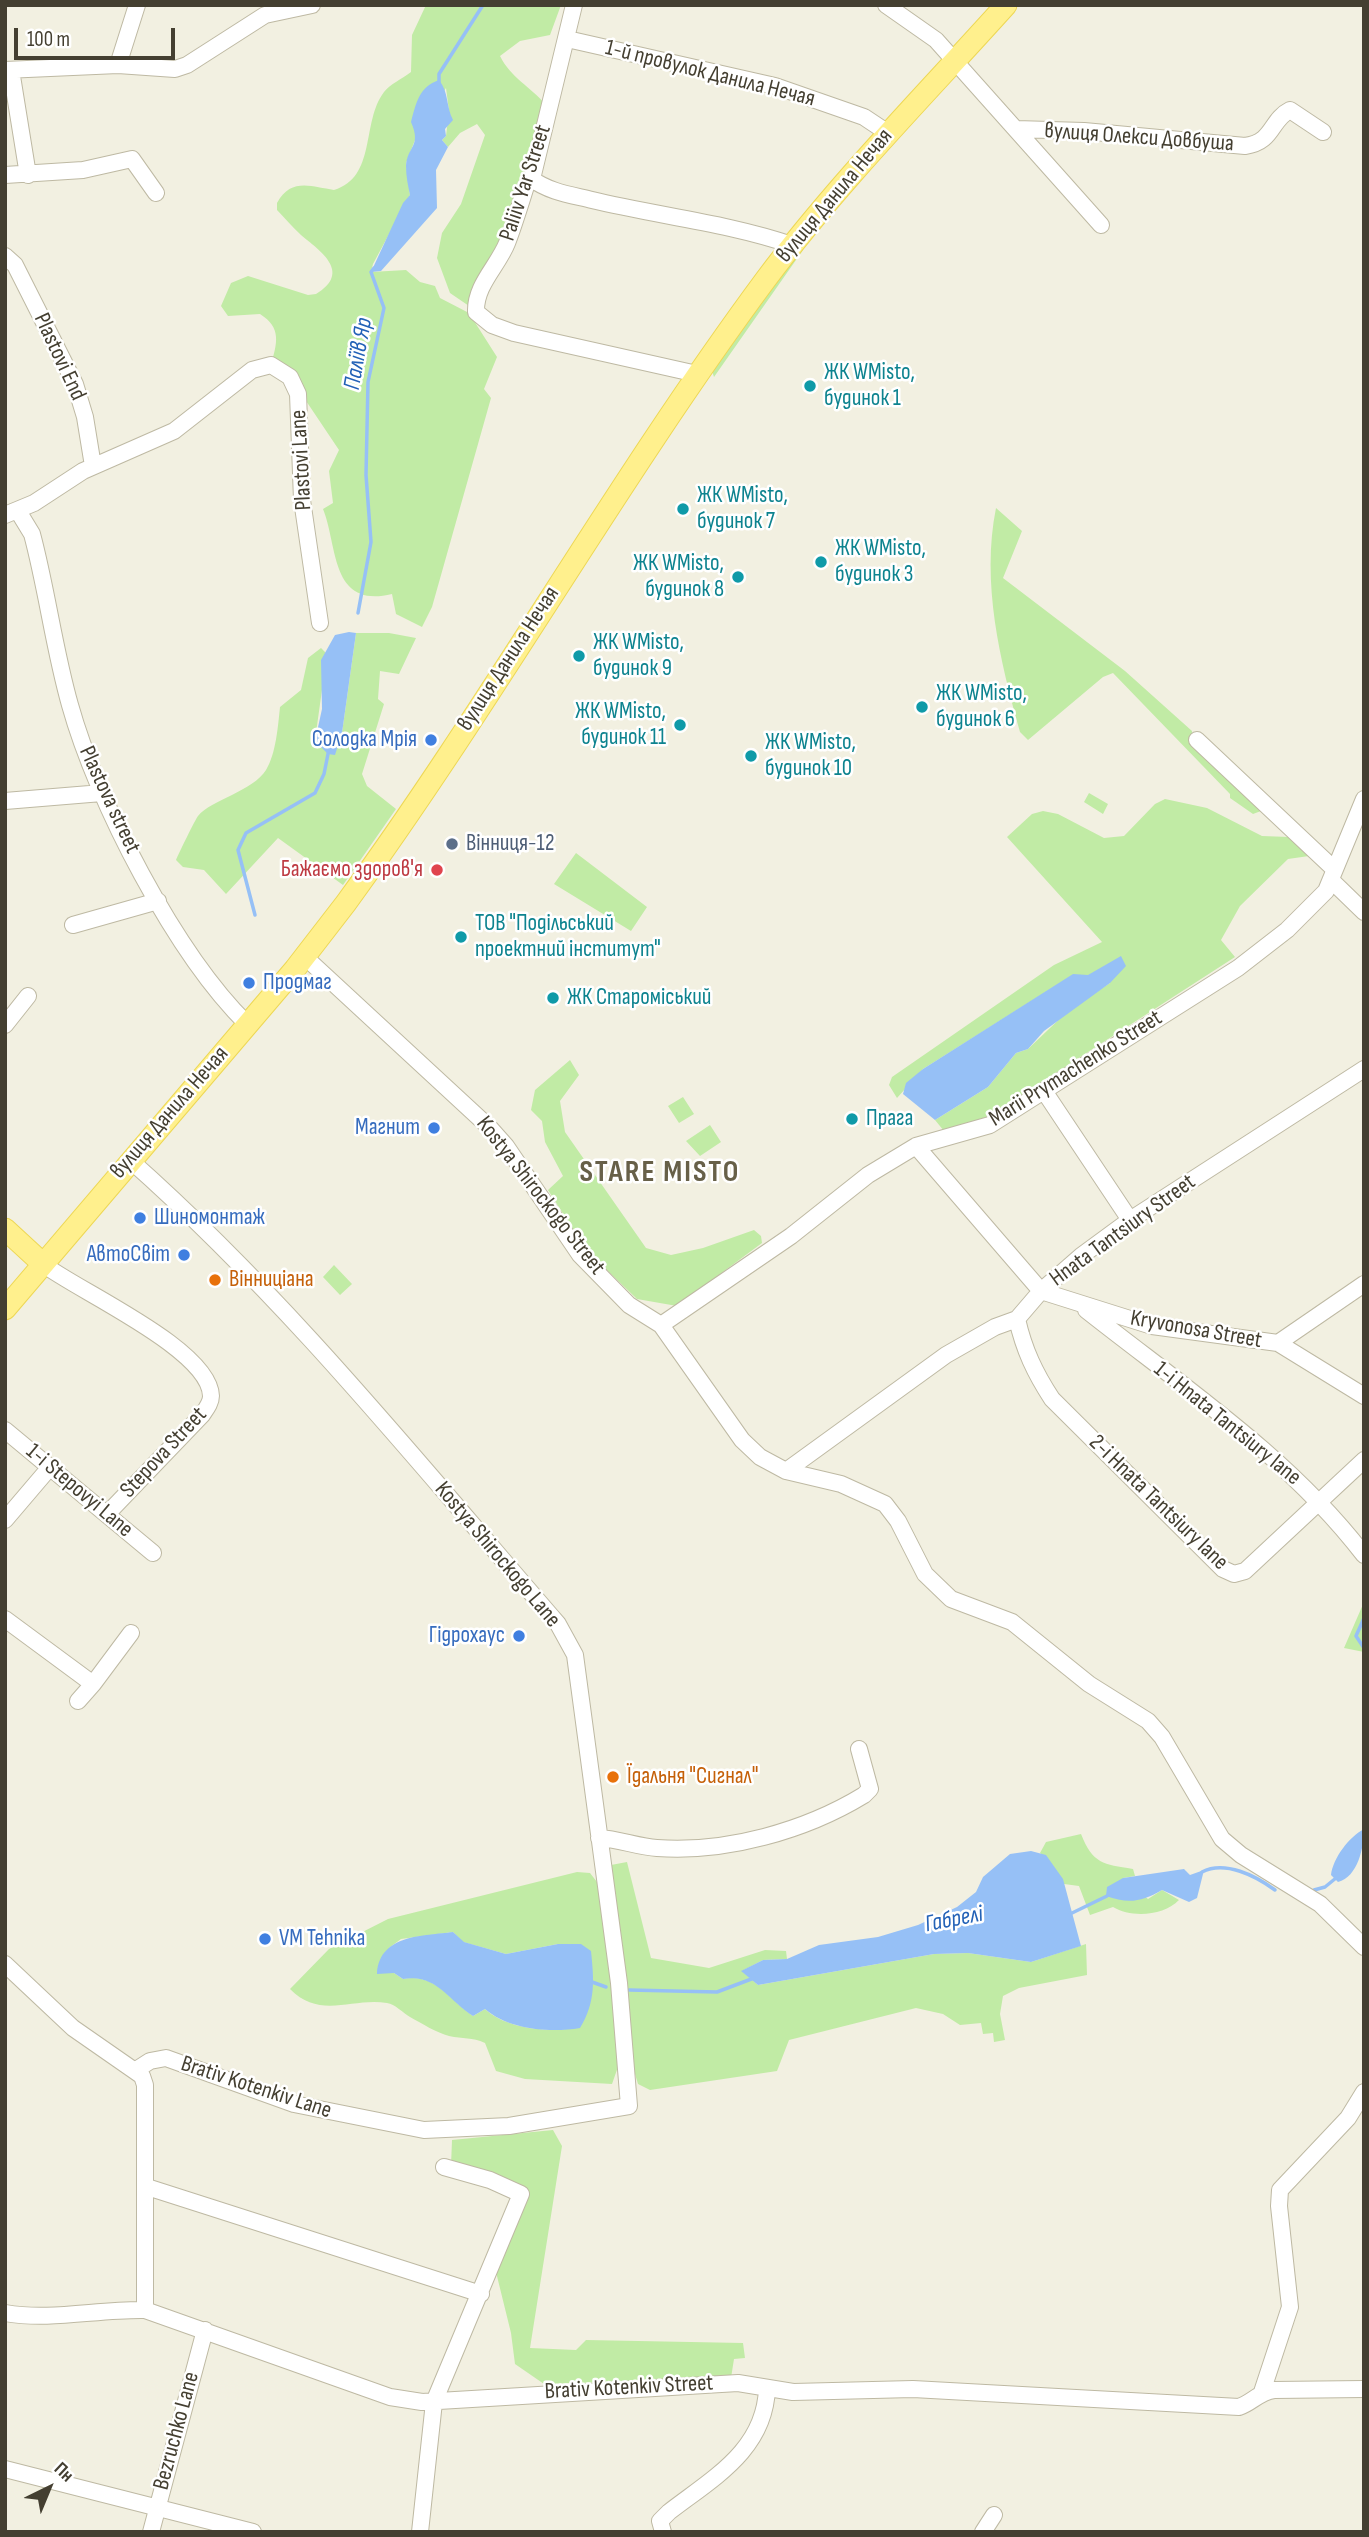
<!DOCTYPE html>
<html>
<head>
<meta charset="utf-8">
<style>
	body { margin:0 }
	#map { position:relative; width:1369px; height:2537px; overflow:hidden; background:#f2f0e1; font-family:"Sofia Sans Condensed",sans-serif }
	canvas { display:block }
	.frame { position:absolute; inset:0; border:7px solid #443f31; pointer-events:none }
	.north { position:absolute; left:14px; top:2453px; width:70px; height:70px; -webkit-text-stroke:5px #fff; paint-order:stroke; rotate:43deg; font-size:19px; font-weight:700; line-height:28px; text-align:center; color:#443f31 }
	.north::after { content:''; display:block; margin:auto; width:24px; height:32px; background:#443f31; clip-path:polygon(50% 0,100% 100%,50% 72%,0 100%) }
	.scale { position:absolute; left:14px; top:28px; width:161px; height:32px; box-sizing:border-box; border:4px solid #443f31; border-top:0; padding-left:9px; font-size:21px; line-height:24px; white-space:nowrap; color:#443f31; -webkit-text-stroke:5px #fff; paint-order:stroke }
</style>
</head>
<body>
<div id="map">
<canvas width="1369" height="2537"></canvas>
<div class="frame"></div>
<div class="north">Пн</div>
<div class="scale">100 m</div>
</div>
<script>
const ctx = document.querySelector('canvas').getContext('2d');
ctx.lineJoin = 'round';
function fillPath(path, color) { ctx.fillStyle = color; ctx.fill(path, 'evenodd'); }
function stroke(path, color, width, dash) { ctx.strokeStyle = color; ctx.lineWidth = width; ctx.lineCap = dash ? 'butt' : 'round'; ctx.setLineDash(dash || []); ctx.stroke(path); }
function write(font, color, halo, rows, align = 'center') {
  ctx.font = font + ' "Sofia Sans Condensed",sans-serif'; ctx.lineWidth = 5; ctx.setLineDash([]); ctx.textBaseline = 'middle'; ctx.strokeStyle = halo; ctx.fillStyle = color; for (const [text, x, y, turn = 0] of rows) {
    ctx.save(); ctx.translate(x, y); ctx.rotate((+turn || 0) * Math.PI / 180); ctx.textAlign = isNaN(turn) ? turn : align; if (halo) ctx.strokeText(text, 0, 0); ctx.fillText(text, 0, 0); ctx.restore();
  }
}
const green = new Path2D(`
	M 426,5 L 561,5 L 550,35 L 520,41 L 500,56 C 511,78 530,86 546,105 L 530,172 L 519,180 C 521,226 491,268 469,306 L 450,293 L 437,258 L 442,233 L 461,204 L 485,135 L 477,124 L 460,133 L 448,147 L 442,140 L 446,136 L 449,111 L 446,88 L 417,135 L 406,163 L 410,195 L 373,264 L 371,272 L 406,270 L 420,282 L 435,286 L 440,298 L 469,313 L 497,357 L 484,389 L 491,398 L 432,607 L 422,627 L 396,614 L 392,594 C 330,609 338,546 323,509 L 333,503 L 329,471 L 339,450 L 290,377 L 271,365 C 277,343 282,328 260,314 L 228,316 L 221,306 L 231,283 L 248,276 L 308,295 L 316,294 C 353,272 319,250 301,235 C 292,227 285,218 277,210 L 277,203 C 291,177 312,187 334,190 C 377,177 361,122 384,92 C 390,84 402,79 411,72 L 412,35 Z
	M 803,250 L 714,377 L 712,371 L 796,251 Z
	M 996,508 L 1022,531 L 1003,578 L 1125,671 L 1192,731 L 1192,740 L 1261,811 L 1253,814 L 1230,798 L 1230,794 L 1113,673 L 1103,677 L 1028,740 L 1020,732 C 1000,660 981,583 996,508 Z
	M 356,633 L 389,633 L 416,638 L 399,674 L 380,671 L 378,699 L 384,704 L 362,774 L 367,786 L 396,809 L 343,885 L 278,838 L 226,894 L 204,870 L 183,867 L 176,860 C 179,853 195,820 198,816 C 211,800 253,791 266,770 C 276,754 278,726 280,707 L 301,690 L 308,658 L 321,648 L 327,654 L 315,740 L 342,733 Z
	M 1089,793 L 1108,804 L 1103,814 L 1084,802 Z
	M 1165,799 L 1207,808 L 1262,836 L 1289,837 L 1309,856 L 1288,859 L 1240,906 L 1221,940 L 1235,957 L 989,1116 L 944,1131 L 935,1120 L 988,1087 L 1016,1053 L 1028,1049 L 1071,1008 L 1110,983 L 1088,975 L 1073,975 L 923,1069 L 897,1098 L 889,1085 L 892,1077 L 1054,965 L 1102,942 L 1007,837 L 1032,814 L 1043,811 L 1058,814 L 1104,838 L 1124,836 L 1155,804 Z
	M 576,853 L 647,907 L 631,931 L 554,884 Z
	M 570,1060 L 579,1075 L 560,1101 L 565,1132 L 646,1248 L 671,1255 L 703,1248 L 754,1230 L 761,1236 L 762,1243 L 677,1306 L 637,1299 L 586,1250 L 548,1190 L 563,1176 L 545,1142 L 542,1121 L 531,1110 L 535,1090 Z
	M 683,1097 L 694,1114 L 679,1123 L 668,1106 Z
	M 710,1125 L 721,1142 L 700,1156 L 686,1141 Z
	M 334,1265 L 352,1284 L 340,1295 L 323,1277 Z
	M 1364,1602 L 1364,1652 L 1344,1648 Z
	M 1081,1834 C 1093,1864 1103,1864 1133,1869 L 1135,1876 L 1123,1878 L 1148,1899 L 1162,1890 L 1179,1900 C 1164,1916 1131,1918 1113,1907 L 1090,1915 L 1079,1886 L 1064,1884 L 1040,1853 L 1046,1842 Z
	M 627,1862 L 651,1958 L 709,1968 L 765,1950 L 786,1951 L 787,1959 L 763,1960 L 742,1971 L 758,1985 L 934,1954 L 968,1953 L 1031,1962 L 1086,1944 L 1087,1975 L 1019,1988 L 1003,1996 L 1000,2014 L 1005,2040 L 994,2042 L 993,2033 L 983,2034 L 981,2023 L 960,2025 L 943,2014 L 916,2008 L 789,2040 L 777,2071 L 650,2090 L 638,2084 L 635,2074 L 619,2064 L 612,2084 L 525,2079 L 496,2071 L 485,2043 C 472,2037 463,2039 449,2036 C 437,2033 421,2023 410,2017 C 403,2013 395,2004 387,2003 C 353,1997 320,2020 290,1989 L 329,1949 L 388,1919 L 577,1872 L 590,1873 L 597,1882 L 605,1930 L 611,1865 ZM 453,1932 L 463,1942 L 506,1954 L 558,1944 L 580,2027 C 551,2033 508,2030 485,2009 L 473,2016 C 448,1999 436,1973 403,1979 L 394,1973 L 389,1948 L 401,1939 Z
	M 553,2130 L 562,2146 L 530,2348 L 576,2350 L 586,2340 L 743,2343 L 745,2358 L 734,2359 L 731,2378 L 544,2384 L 515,2364 L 511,2333 L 495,2268 L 526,2193 L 451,2166 L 452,2140 Z`);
const water = new Path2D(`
	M 439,80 C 449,92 446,107 453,120 L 445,129 L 446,136 L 442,140 L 448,147 L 436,170 L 437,208 L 381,271 L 371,272 L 403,203 L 410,195 C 408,186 406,176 406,166 C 407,146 422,147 411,122 C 416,103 419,87 439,80 Z
	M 349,632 L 356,633 L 342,733 L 335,755 L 328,754 L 315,741 L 322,709 L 321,660 L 335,635 Z
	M 1121,956 L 1126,966 L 1110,983 L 1044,1031 L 1028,1049 L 1016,1053 L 988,1087 L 935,1120 L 903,1094 L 906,1083 L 923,1069 L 1073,974 L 1088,975 Z
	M 1364,1829 C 1364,1847 1358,1877 1338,1882 L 1331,1875 C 1333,1858 1349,1837 1364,1829 Z
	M 1031,1851 L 1046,1855 L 1063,1879 L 1081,1946 L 1031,1962 L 968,1953 L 934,1954 L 758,1985 L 741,1971 L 763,1960 L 787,1959 L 819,1945 L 878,1937 L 918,1925 L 957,1907 L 976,1892 L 983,1877 L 1010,1854 Z
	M 1184,1869 L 1190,1875 L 1204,1870 L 1197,1898 L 1189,1902 L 1162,1890 C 1142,1902 1128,1904 1106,1896 L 1107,1887 L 1123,1878 Z
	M 453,1932 L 464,1942 L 506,1954 L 558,1944 L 581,1944 L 591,1951 C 594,1980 596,2002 580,2028 C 551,2033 509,2030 485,2009 L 473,2016 C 448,2000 436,1973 403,1979 L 394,1973 L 377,1974 C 379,1934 424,1936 453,1932 Z`);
const stream = new Path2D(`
	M 439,84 L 439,74 L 483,5
	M 358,613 L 371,542 L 366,475 L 368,382 L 384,308 L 371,272 L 374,268
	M 255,915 L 238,850 L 246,833 L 315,793 L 324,774 L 329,749
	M 1364,1618 L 1356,1636 L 1364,1648
	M 1202,1872 C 1225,1860 1256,1876 1275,1890
	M 1314,1890 L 1325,1887 L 1336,1878
	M 1070,1914 L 1107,1896
	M 592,1982 L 606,1987
	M 629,1990 L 717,1992 L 754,1978`);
const minor = new Path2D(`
	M 574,5 L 532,179 L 526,186 C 520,205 514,225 507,243 C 498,266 475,285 476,312 L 492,325 L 514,333 L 697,374
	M 886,5 L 936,40 L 1101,225
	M 567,39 L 775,86 L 864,117 L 888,133
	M 118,65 L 137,5
	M 5,70 L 118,65 L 175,69 L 187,65 L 265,15 L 312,5
	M 11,70 L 28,175
	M 1016,129 L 1084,131 L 1245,146 C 1274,142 1270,120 1290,110 L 1323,132
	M 5,175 L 83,170 L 132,159 L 156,193
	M 532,179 C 549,192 572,195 592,200 C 659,216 727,223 792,245
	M 5,256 L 15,265 L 75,384 L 85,417 L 93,466
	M 18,511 L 32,534 C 47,590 54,649 70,705 C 97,802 175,953 247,1024
	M 5,515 L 34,503 L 83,471 L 174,431 L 252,370 L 271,365 L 290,377 L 298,394 L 302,500 L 320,623
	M 1197,740 L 1334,869
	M 5,801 L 102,793
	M 1332,881 L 1364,912
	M 73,925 L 158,901
	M 305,957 L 490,1128 L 506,1146 L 580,1255 L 629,1305 L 661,1325 L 742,1440 L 760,1457 L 786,1471 L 841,1484 L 885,1504 L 898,1521 L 925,1574 L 951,1599 L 1012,1622 L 1089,1684 L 1148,1721 L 1162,1737 L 1222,1839 L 1241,1855 L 1320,1904 L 1364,1947
	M 5,1025 L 28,996
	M 1044,1091 L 1130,1220
	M 916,1146 L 1041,1291 L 1152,1326 L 1278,1343 L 1364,1396
	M 130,1160 C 288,1300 420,1465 558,1624 L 575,1655 L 619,1983 L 629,2106 L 509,2126 L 424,2130 L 294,2104 L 166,2058 L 150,2061 L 136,2070
	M 43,1264 C 76,1290 210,1349 211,1396 C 211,1403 206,1409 202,1415 L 108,1513
	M 1086,1310 C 1182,1386 1289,1457 1364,1555
	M 1017,1319 C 1024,1350 1035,1373 1052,1399 L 1223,1569 L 1234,1574 L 1245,1571 L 1364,1460
	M 661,1325 L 791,1236 L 868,1175 L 916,1146 L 990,1125 L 1238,968 L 1287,930 L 1326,891 L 1364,799
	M 1278,1343 L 1364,1284
	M 5,1430 L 153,1553
	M 786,1471 L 946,1355 L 995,1327 L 1017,1319 L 1041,1291 L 1081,1256 L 1130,1220 L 1364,1069
	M 5,1520 L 51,1466
	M 5,1619 L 93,1684 L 131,1633
	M 78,1701 L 93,1684
	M 599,1838 C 619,1839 638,1847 657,1848 C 726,1853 805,1831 864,1795 L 870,1789 L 859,1749
	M 5,1964 L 73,2028 L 142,2076 L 145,2085 L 145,2310
	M 147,2187 L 481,2294
	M 5,2313 C 51,2321 98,2309 145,2310 L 390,2397 L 422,2402 L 738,2383 L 793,2392 L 913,2389 L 1239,2407 C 1253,2402 1259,2392 1274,2390 L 1364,2389
	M 1262,2392 L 1290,2307 L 1279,2206 L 1280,2190 L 1348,2118 L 1364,2092
	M 5,2469 L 253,2532
	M 151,2532 L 205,2330
	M 420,2532 L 434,2402 L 521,2194 L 490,2180 L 444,2167
	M 663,2532 L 660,2521 L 669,2512 C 713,2478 765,2450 767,2388
	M 983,2532 L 994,2515`);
const major = new Path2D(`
	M 5,1229 L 43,1264
	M 5,1309 L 295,969 L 346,903 C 494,700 617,480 766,279 C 839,182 925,95 1006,5`);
const markers = [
	[810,386,7,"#0f9aa8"],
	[683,509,7,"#0f9aa8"],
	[821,562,7,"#0f9aa8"],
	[738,577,7,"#0f9aa8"],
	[579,656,7,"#0f9aa8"],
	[922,707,7,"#0f9aa8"],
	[680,725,7,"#0f9aa8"],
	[431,740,7,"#3f7fe0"],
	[751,756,7,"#0f9aa8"],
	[452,844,7,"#5c6f8a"],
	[437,870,7,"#e0444e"],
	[461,937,7,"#0f9aa8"],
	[249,983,7,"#3f7fe0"],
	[553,998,7,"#0f9aa8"],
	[852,1119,7,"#0f9aa8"],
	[434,1128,7,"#3f7fe0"],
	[140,1218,7,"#3f7fe0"],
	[184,1255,7,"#3f7fe0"],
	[215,1280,7,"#e8710a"],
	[519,1636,7,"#3f7fe0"],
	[613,1777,7,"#e8710a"],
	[265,1939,7,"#3f7fe0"]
];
const streetNames = [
	["1-й провулок Данила Нечая",710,74,14],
	["вулиця Олекси Довбуша",1139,138,4],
	["Paliiv Yar Street",526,183,-72],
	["вулиця Данила Нечая",835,196,-50],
	["Plastovi End",59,357,65],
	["Plastovi Lane",302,460,-93],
	["вулиця Данила Нечая",509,659,-57],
	["Plastova street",109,800,65],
	["Marii Prymachenko Street",1076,1069,-32],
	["вулиця Данила Нечая",170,1113,-49],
	["Kostya Shirockogo Street",540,1196,52],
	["Hnata Tantsiury Street",1123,1231,-36],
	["Kryvonosa Street",1196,1330,10],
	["1-i Hnata Tantsiury lane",1227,1424,39],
	["Stepova Street",164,1453,-47],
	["1-i Stepovyi Lane",79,1491,40],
	["2-i Hnata Tantsiury lane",1158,1503,44],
	["Kostya Shirockogo Lane",497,1555,50],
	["Brativ Kotenkiv Lane",256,2088,18],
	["Brativ Kotenkiv Street",629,2388,-3],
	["Bezruchko Lane",177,2431,-75]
];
const cultureNames = [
	["ЖК WMisto,",824,373],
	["будинок 1",824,399],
	["ЖК WMisto,",697,496],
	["будинок 7",697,522],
	["ЖК WMisto,",835,549],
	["будинок 3",835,575],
	["ЖК WMisto,",724,564,"right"],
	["будинок 8",724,590,"right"],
	["ЖК WMisto,",593,643],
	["будинок 9",593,669],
	["ЖК WMisto,",936,694],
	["будинок 6",936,720],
	["ЖК WMisto,",666,712,"right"],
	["будинок 11",666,738,"right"],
	["ЖК WMisto,",765,743],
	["будинок 10",765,769],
	["ТОВ \"Подільський",475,924],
	["проектний інститут\"",475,950],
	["ЖК Староміський",567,998],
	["Прага",866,1119]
];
const shopNames = [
	["Солодка Мрія",417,740],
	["Продмаг",263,983,"left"],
	["Магнит",420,1128],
	["Шиномонтаж",154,1218,"left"],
	["АвтоСвіт",170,1255],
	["Гідрохаус",505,1636],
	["VM Tehnika",279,1939,"left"]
];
const serviceNames = [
	["Вінниця-12",466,844]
];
const healthNames = [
	["Бажаємо здоров'я",423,870]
];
const foodNames = [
	["Вінниціана",229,1280],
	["Їдальня \"Сигнал\"",627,1777]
];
const waterNames = [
	["Паліїв Яр",359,354,-80],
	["Габрелі",954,1920,-11]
];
const districtNames = [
	["STARE MISTO",660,1173]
];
fillPath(green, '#c1eba5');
fillPath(water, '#96c0f6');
stroke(stream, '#96c0f6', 3.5);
stroke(minor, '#beb9a3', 18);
stroke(major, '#edd754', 23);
stroke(minor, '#fff', 16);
stroke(major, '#fff08d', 21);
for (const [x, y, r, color] of markers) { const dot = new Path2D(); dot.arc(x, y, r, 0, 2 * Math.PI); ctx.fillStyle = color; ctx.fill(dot); stroke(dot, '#fff', 2.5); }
write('23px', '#443f31', '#fff', streetNames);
write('23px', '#0d838f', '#fff', cultureNames, 'left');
write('23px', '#366cbe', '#fff', shopNames, 'right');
write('23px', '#4e5e75', '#fff', serviceNames, 'left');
write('23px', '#be3a42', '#fff', healthNames, 'right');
write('23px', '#c56008', '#fff', foodNames, 'left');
write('italic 24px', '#2362b7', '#fff', waterNames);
ctx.letterSpacing = '2px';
write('bold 30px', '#676048', '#fff', districtNames);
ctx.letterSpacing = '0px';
</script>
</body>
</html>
